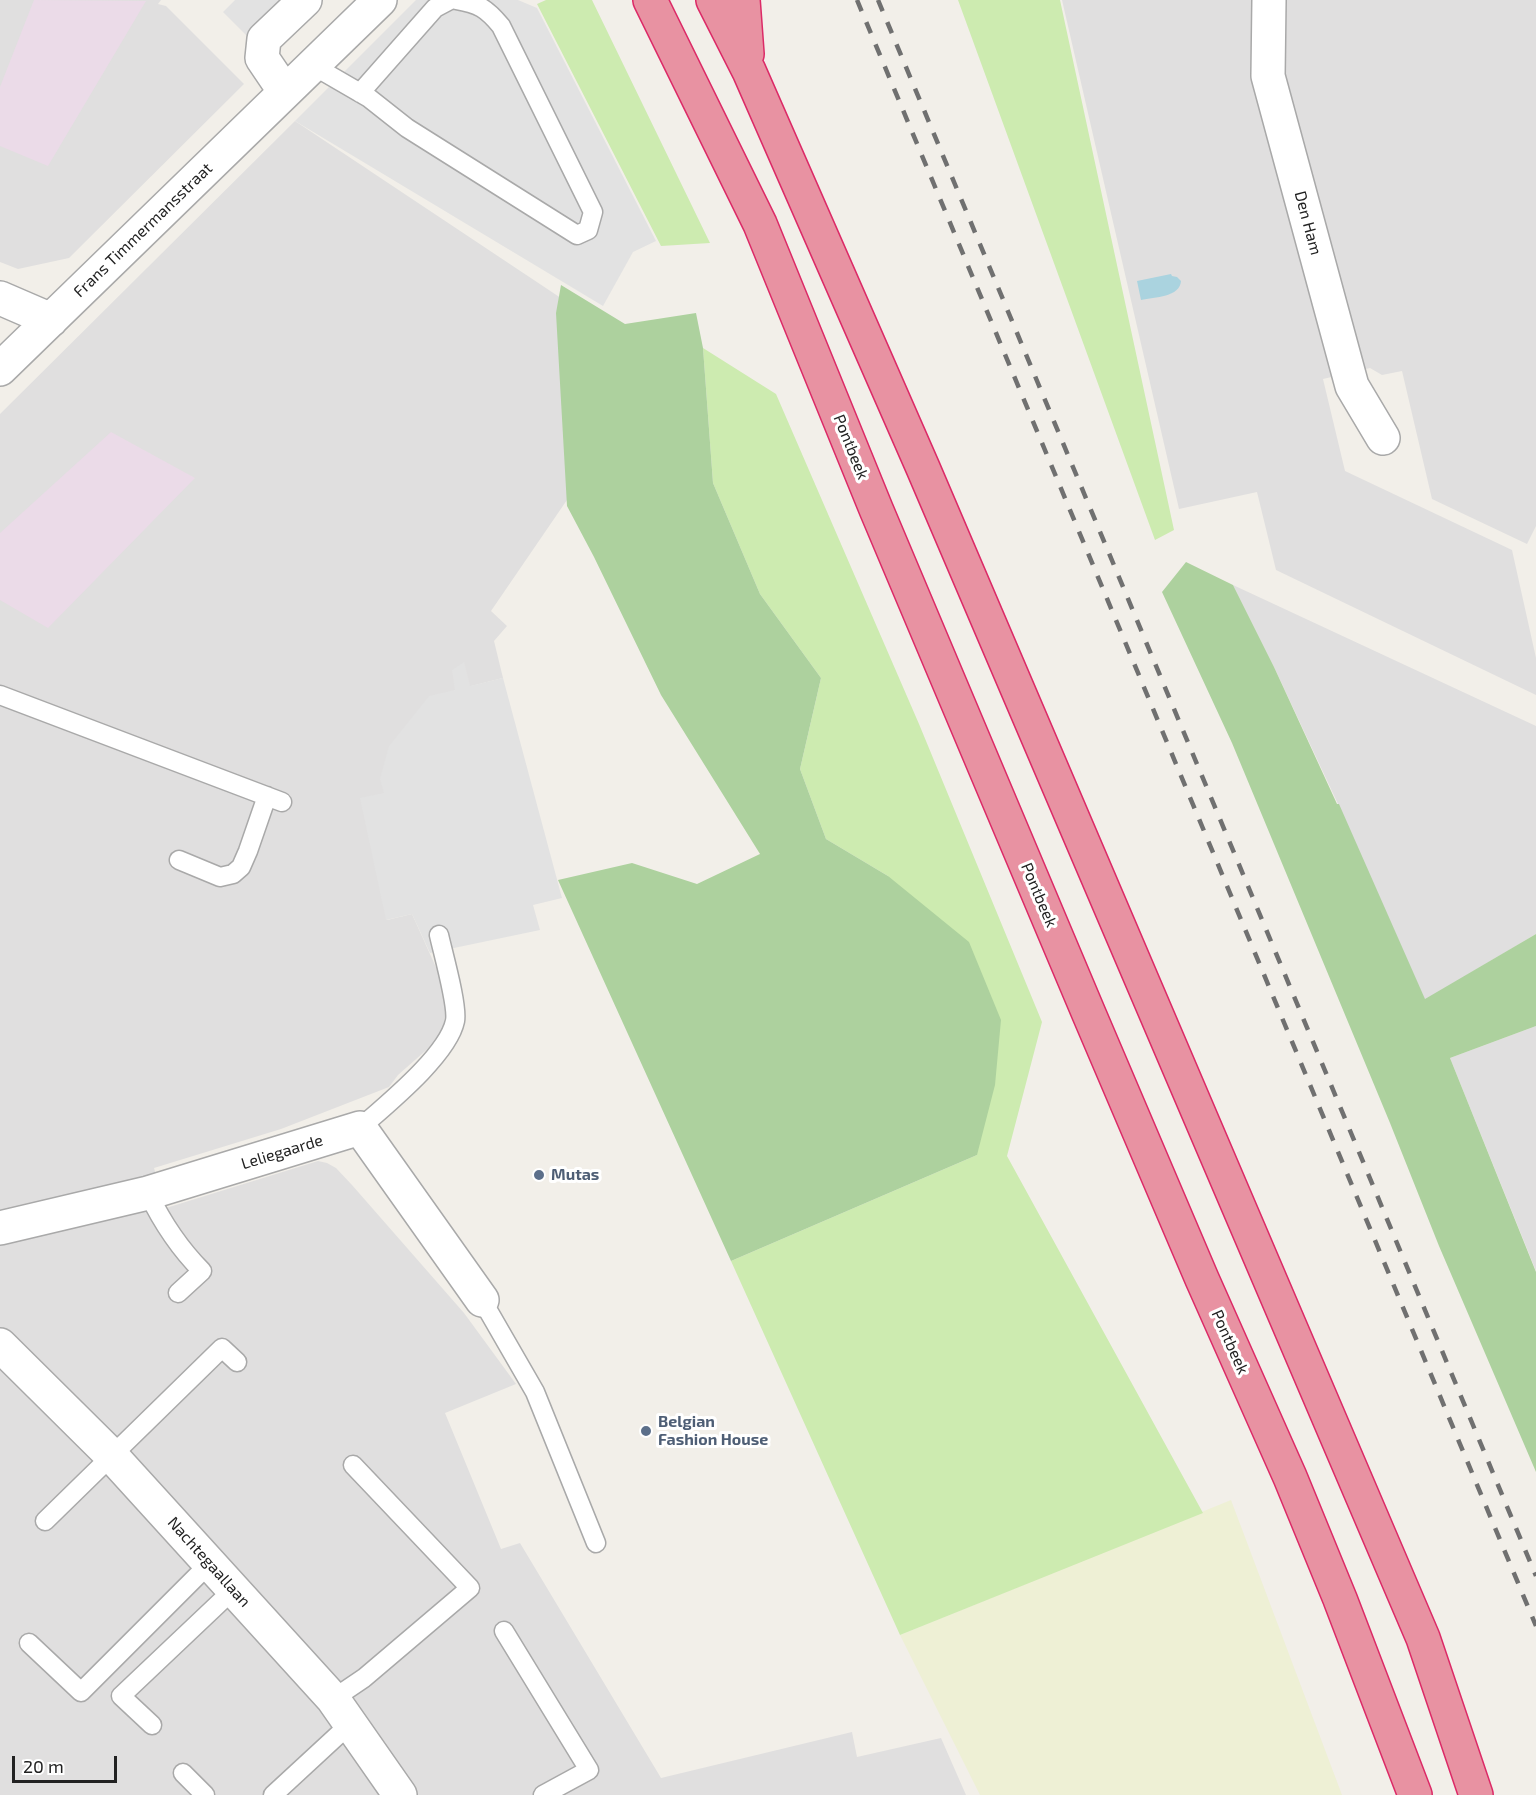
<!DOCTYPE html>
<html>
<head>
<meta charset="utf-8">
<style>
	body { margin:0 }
	#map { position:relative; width:1536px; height:1795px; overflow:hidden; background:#f2efe9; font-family:"Exo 2",sans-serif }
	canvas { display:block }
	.scale { position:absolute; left:12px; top:1756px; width:105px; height:27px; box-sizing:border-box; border:3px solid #222; border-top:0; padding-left:8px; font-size:18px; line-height:21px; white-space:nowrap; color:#222; -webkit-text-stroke:4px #fff; paint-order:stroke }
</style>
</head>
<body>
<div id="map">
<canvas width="1536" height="1795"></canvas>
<div class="scale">20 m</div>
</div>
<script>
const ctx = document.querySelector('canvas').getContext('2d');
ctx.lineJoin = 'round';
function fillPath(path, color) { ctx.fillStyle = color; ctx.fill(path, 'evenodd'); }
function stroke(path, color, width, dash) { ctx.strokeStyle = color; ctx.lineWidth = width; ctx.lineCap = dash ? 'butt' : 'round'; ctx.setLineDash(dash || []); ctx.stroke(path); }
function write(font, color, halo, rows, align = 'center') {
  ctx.font = font + ' "Exo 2",sans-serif'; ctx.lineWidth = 6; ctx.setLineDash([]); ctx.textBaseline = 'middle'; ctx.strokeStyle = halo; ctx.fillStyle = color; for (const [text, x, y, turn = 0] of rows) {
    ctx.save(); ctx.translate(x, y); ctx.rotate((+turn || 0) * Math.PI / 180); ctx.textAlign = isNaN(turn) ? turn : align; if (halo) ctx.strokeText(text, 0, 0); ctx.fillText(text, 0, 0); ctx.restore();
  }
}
const residential = new Path2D(`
	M 0,0 L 161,0 L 158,4 L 166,6 L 244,84 L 69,258 L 18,269 L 0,262 Z
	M 1062,0 L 1536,0 L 1536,526 L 1527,544 L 1432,499 L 1402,371 L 1382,375 L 1370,368 L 1323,379 L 1345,471 L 1512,550 L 1536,658 L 1536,695 L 1276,570 L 1257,492 L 1179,509 Z
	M 295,121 L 660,364 L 491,611 L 507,626 L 494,641 L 503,678 L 455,690 L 384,793 L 387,920 L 412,914 L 439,974 L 446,1011 L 443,1028 L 432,1045 L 398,1075 L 389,1087 L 281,1129 L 154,1168 L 166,1208 L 318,1161 L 327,1163 L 336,1168 L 352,1185 L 464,1313 L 516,1384 L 445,1413 L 501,1549 L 520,1543 L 661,1778 L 852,1732 L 857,1757 L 941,1738 L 966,1795 L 0,1795 L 0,414 Z
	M 1233,585 L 1536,726 L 1536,934 L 1425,1000 L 1338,804 L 1274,667 Z
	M 1536,1026 L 1536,1271 L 1450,1058 Z`);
const industrial = new Path2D(`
	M 34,0 L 146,1 L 48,166 L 0,146 L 0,87 Z
	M 111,432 L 195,478 L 48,628 L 0,600 L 0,533 Z`);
const farmland = new Path2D(`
	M 1231,1500 L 1342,1795 L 980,1795 L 900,1635 Z`);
const grass = new Path2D(`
	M 546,0 L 592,0 L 710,243 L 661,246 L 537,4 Z
	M 958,0 L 1060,0 L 1174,530 L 1155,540 Z
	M 703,348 L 776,394 L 919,724 L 1042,1022 L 1007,1156 L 1203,1513 L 900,1635 L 731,1261 L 977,1155 L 888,876 L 826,839 L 800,769 L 821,678 L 760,594 L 713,483 Z`);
const forest = new Path2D(`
	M 561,285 L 625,324 L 696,313 L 703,348 L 713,483 L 760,594 L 821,678 L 800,769 L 826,839 L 888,876 L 969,942 L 1001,1020 L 995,1085 L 977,1155 L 731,1261 L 558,880 L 632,863 L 697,884 L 760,854 L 661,695 L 594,557 L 567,506 L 556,313 Z
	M 1186,562 L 1233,585 L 1274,667 L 1337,804 L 1339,804 L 1425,999 L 1536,934 L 1536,1026 L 1450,1058 L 1536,1272 L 1536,1472 L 1439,1246 L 1390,1123 L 1232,743 L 1162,592 Z`);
const parking = new Path2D(`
	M 235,0 L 280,0 L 258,22 L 250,39 L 223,12 Z
	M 416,0 L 518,0 L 537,8 L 656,241 L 633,252 L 603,306 L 295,121 Z
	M 464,662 L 470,686 L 503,678 L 562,898 L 533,905 L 540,930 L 430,953 L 412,914 L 386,920 L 360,798 L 384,793 L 380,779 L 389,746 L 429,696 L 455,690 L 452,670 Z`);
const water = new Path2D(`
	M 1171,274 L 1172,276 L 1177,277 L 1181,281 C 1180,297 1155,297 1141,300 L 1137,281 Z`);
const lane = new Path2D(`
	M 312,65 L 369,98 L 407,128 L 577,235 L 588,230 L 593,212 L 501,26 C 486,8 479,4 456,0
	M 360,93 L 435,8 L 450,0
	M 0,695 L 282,802
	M 179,860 L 220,877 L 233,874 L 241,867 L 248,851 L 267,796
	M 360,1128 C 386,1105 448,1055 455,1021 C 458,1006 443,953 439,935
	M 148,1193 C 162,1222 179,1248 202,1271 L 178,1293
	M 482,1300 L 535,1392 L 596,1543
	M 45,1521 L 222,1348 L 237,1362
	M 504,1631 L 589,1770 L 543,1795
	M 29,1643 L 81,1692 L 210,1563
	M 333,1699 L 364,1678 L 470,1588 L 353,1465
	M 152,1725 L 121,1696 L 234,1589
	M 183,1773 L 205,1795
	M 273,1795 L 351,1723`);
const street = new Path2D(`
	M 1269,0 L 1268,76 L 1352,386 L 1383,438
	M 285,92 L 262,58 L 264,39 L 305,0
	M 0,298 L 51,320
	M 0,369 L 380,0
	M 0,1228 L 148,1193 L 360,1128 L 482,1300
	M 0,1345 L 111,1455 L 333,1699 L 400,1795`);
const highway = new Path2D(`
	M 650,0 L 760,224 L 876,509 L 1089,1014 L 1202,1279 L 1290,1477 L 1340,1599 L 1415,1795
	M 713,0 L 749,71 L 923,468 L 1423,1638 L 1476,1795
	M 743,0 L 747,54`);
const rail = new Path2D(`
	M 857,0 L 1536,1626
	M 878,0 L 1536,1576`);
const markers = [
	[539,1175,6,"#5c6f8a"],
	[646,1431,6,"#5c6f8a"]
];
const streetNames = [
	["Den Ham",1308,223,75],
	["Frans Timmermansstraat",143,230,-44],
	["Pontbeek",851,447,68],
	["Pontbeek",1039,895,67],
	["Leliegaarde",282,1152,-17],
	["Pontbeek",1230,1342,66],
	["Nachtegaallaan",209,1562,48]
];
const serviceNames = [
	["Mutas",551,1175],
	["Belgian",658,1422],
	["Fashion House",658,1440]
];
fillPath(residential, '#e0dfdf');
fillPath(industrial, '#ebdbe8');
fillPath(farmland, '#eef0d5');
fillPath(grass, '#cdebb0');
fillPath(forest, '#add19e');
fillPath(parking, '#e2e2e2');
fillPath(water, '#aad3df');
stroke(lane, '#a9a9a9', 21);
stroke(street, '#a9a9a9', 36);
stroke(highway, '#dc2a67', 36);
stroke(lane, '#fff', 18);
stroke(street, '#fff', 33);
stroke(highway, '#e892a2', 33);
stroke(rail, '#707070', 4.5, [12, 12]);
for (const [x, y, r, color] of markers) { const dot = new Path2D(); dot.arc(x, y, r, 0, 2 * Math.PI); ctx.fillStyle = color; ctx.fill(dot); stroke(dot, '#fff', 2); }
write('16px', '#222', '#fff', streetNames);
write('bold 16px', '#4e5e75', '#fff', serviceNames, 'left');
</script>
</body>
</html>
